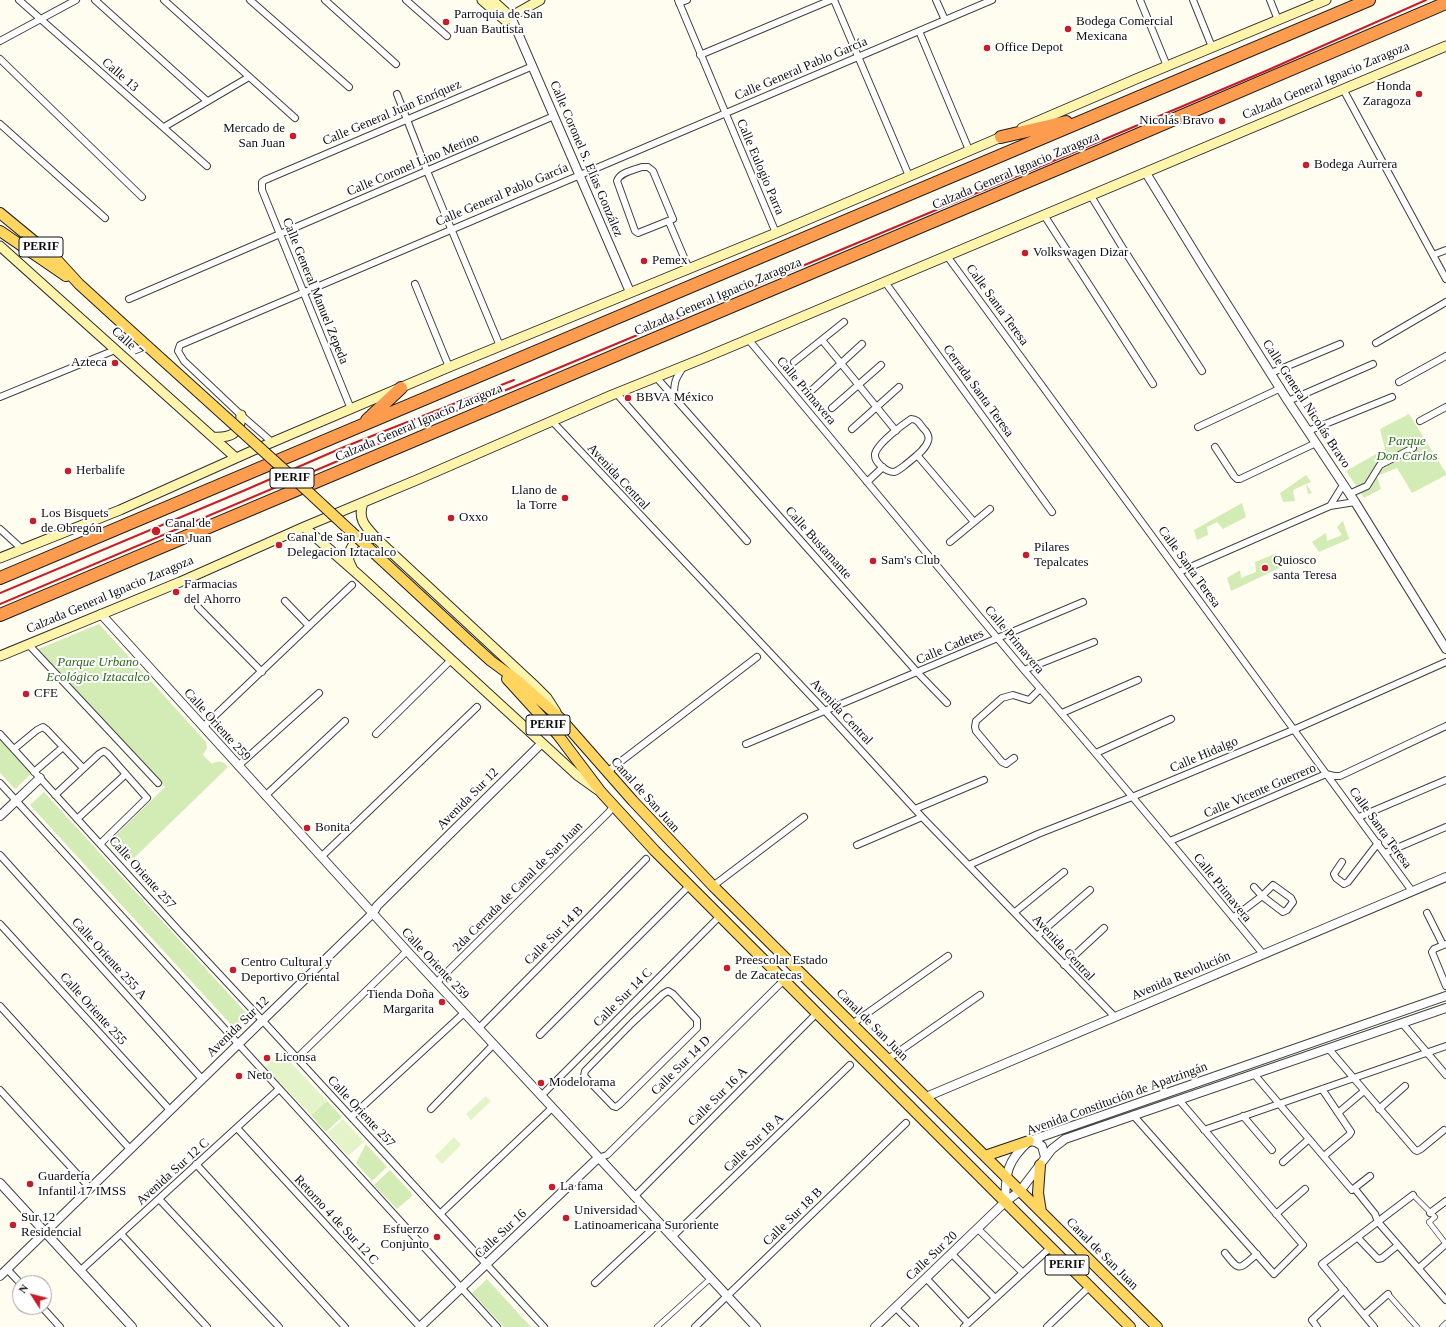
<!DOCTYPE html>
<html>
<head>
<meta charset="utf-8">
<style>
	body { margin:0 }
	#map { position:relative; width:1446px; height:1327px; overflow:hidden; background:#fffcf0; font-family:Georgia,serif }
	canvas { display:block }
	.north { position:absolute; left:12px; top:1275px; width:40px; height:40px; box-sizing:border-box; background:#fff; border:1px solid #9f9f9f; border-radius:50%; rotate:306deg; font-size:11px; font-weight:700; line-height:16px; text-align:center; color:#0e0e0e }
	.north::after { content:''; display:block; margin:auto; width:14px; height:18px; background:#c81d28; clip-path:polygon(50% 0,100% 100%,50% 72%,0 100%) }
</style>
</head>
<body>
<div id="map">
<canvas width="1446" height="1327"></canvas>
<div class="north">N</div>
</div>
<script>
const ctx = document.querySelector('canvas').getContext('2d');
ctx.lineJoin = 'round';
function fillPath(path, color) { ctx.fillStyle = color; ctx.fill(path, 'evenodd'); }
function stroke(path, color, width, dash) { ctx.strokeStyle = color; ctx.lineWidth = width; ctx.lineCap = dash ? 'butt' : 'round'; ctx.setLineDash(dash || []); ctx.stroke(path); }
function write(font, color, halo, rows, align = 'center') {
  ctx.font = font + ' Georgia,serif'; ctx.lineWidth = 4; ctx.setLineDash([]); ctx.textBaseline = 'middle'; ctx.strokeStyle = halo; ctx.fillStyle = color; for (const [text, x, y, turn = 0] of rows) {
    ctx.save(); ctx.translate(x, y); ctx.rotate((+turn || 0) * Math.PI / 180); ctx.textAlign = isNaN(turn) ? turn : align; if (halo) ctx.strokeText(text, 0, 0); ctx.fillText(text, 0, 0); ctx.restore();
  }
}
const green = new Path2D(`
	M 1409,414 L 1446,473 L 1446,475 L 1412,493 L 1397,468 L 1377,476 L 1381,489 L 1364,498 L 1346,471 L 1385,449 L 1380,429 Z
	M 1306,475 L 1311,482 L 1306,484 L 1312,493 L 1308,494 L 1306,484 L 1293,490 L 1295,501 L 1283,502 L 1280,493 Z
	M 1242,503 L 1246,517 L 1223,529 L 1217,522 L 1207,527 L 1208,535 L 1197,540 L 1194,530 Z
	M 1343,521 L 1349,539 L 1319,552 L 1312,542 L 1326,533 L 1327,541 L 1342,535 L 1337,527 Z
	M 1277,553 L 1284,566 L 1231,591 L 1227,578 L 1240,570 L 1241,578 L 1256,572 L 1255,562 Z
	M 99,624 L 206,742 L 207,748 L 203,755 L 212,764 C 219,760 223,761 228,767 L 131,861 L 111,840 L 165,787 L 36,650 Z
	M 0,739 L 32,773 L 15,789 L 0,773 Z
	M 44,792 L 249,1016 L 235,1029 L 30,805 Z
	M 327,1101 L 342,1117 L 326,1132 L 311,1115 Z
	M 366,1144 L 387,1167 L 372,1181 L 356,1163 Z
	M 390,1170 L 413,1195 L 397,1209 L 374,1185 Z
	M 487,1279 L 531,1327 L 504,1327 L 472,1293 Z`);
const pitch = new Path2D(`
	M 281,1052 L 327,1101 L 311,1115 L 265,1067 Z
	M 486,1096 L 491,1101 L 471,1120 L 466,1114 Z
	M 343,1119 L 364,1142 L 348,1156 L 327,1133 Z
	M 454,1137 L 461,1145 L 442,1164 L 435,1156 Z`);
const pedestrian = new Path2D(`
	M 1413,1195 L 1435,1217 L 1429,1222 L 1446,1244
	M 1388,1294 L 1417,1327
	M 657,1327 L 711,1278
	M 1442,1327 L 1446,1323`);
const minor = new Path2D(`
	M 19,0 L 207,166
	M 95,0 L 207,101
	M 164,0 L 295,118
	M 250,0 L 349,87
	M 325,0 L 396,64
	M 406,0 L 447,36
	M 678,0 L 776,233
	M 834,0 L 909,176
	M 936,0 L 945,20
	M 1140,0 L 1167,66
	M 1193,0 L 1212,47
	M 1270,0 L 1278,20
	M 679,3 L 687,0
	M 919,31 L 969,150
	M 0,41 L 76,0
	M 700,55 L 831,0
	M 0,59 L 142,197
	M 1343,89 L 1446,279
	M 397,94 L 427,171 L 500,346
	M 0,124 L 105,218
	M 164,127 L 249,77
	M 642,167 L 648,167 L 653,171 L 673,219 L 638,233 L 635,231 L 617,181 C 620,172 634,170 642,167 Z
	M 1091,196 L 1124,250 L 1202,371
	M 1044,215 L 1153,384
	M 669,222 L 689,269
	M 1433,255 L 1446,250
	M 947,256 L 1412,891
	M 885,282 L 1052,512
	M 415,284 L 449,367
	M 129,299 L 554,116
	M 748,339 L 1024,670 C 1105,763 1184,858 1263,954
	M 822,340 L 896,431
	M 1376,343 L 1446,302
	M 794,362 L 844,322
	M 1271,373 L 1340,344
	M 656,377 L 917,672 L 947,703
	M 1399,382 L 1446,356
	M 812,390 L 862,344
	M 616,393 L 747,541
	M 0,397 L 115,350
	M 674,397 C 674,382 675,379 684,366
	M 1288,401 L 1373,364
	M 832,408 L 881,365
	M 351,409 L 262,190 L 262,182 L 265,180 L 533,66
	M 911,419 C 917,419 919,423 923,428 C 926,431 930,436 928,441 C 925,451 912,459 904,466 C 901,468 898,471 894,472 C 886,472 874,462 875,454 C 877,444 902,425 911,419 Z
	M 552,421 L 825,711 L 922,817 L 1115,1017
	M 1420,421 L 1446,407
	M 1198,427 L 1281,388
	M 852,429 L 899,387
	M 1308,431 L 1392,397
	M 273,443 L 241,415 L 184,361 L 178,351 L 180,345 L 992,0
	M 1215,447 L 1234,476 L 1237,479 L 1240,479 L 1316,443
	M 917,455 L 974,522
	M 867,482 L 883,467
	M 1349,494 L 1367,486 L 1380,465 L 1413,448
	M 1330,506 L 1343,485
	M 0,529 L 22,549
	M 950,542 L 990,509
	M 1179,572 L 1330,506 L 1355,502
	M 285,601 L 309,626
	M 198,607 L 262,672
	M 28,644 L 158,783
	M 1024,670 L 1094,642
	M 1062,713 L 1138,680
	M 203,727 L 352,585
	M 0,734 L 180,932 L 262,1020 L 544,1327
	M 376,734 L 451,660
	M 746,744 L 1083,602
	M 14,749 L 37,730 L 43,727 L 47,730 L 83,768
	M 1096,753 L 1171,719
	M 1014,758 L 1006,764 L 1002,762 L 976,731 L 975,727 L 976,721 L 1002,698 L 1013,695 L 1029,700 L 1040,689
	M 238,766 L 319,693
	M 34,772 L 63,747
	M 607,772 L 757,657
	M 0,783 L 497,1327
	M 55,795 L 99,754 L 104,751 L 108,754 L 147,798 L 100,844
	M 265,796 L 345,721
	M 915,809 L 984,780
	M 1359,817 L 1446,780
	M 77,819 L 126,774
	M 1170,841 L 1326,774 L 1334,776 L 1340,776 L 1446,726
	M 857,845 L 922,817
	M 1385,853 L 1446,827
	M 0,855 L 202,1079
	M 321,857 L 477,707
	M 1342,862 L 1334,874 L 1336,878 L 1344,884 L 1348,882 L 1378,843
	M 969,865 L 1038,834 L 1132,797 L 1293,730 L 1446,662
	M 713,886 L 804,817
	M 1015,912 L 1064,872
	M 1427,913 L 1443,945
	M 1233,918 L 1262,896 L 1273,885 L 1291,898 L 1293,902 L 1287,910 L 1283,912 L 1262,896 L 1254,887
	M 0,924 L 170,1110
	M 1037,936 L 1090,890
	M 1446,944 L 1434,949 L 1432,952 L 1446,986
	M 1064,965 L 1104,928
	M 437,982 L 608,813 L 614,806
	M 668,991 L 673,994 L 697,1020 L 697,1028 L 620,1104 L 616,1107 L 613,1106 L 586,1078 L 584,1076 L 585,1071 L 632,1023 L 663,994 Z
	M 0,1006 L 130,1149
	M 1402,1023 L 1446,1075
	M 852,1024 L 948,956
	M 479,1028 L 646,859
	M 540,1035 L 689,886
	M 1328,1048 L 1415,1150 L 1417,1151 L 1421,1149 L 1444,1130
	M 297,1058 L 407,951
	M 888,1059 L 980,995
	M 1254,1074 L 1352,1190 L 1370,1176
	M 1322,1089 L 1351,1132 L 1349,1135 L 1324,1156
	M 0,1090 L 90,1188
	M 541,1096 L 720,916
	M 431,1109 L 494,1044
	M 1379,1109 L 1405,1086
	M 1338,1113 L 1364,1091
	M 1133,1115 L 1274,1274 L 1303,1245 L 1179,1100
	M 1243,1116 L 1272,1150
	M 351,1117 L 464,1013
	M 237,1128 L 420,1327
	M 1204,1130 L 1446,1046
	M 598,1158 L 607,1155 L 784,980
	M 1283,1162 L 1309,1139
	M 196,1164 L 345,1327
	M 1355,1189 L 1375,1214 L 1378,1222 L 1446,1300
	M 634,1197 L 817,1013
	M 159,1199 L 279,1327
	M 1430,1213 L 1446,1201
	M 440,1214 L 552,1108
	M 1276,1214 L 1305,1189
	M 978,1229 L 1022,1272
	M 121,1234 L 207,1327
	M 672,1237 L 850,1065
	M 1358,1238 L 1378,1259 L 1382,1258 L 1398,1245
	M 1225,1253 C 1240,1272 1238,1270 1257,1254
	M 952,1254 L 995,1298
	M 1419,1268 L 1446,1244
	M 7,1269 L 20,1283
	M 81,1270 L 279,1089
	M 926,1278 L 968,1323
	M 595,1283 L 659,1223
	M 42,1307 L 60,1327
	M 896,1308 L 915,1327
	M 1364,1315 L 1388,1294
	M 695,1327 L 906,1123
	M 964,1327 L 1050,1248
	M 1047,1327 L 1089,1287
	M 1317,1327 L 1312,1320 L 1344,1290
	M 1374,1327 L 1322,1264 L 1413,1195`);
const tertiary = new Path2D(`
	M 511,17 L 630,292
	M 1146,173 L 1203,266 L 1288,401 L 1355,502 L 1446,649
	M 101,614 L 407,951 L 756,1327
	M 0,816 L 40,778
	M 926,1097 L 1446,877
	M 1029,1141 L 1036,1142 L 1042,1146 L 1045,1157
	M 0,1183 L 132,1327
	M 1005,1202 C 1006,1173 1006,1162 1029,1141 L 1446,996
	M 0,1276 L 373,913 L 377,906 L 542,743
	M 420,1327 L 598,1158
	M 875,1327 L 1005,1202 L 1020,1191 L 1052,1149 L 1065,1139 L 1446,1008`);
const secondary = new Path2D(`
	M 482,0 L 505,20 L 540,0
	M 492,0 L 511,17
	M 1022,128 L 1136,79 L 1326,0
	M 0,246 L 236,458
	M 213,437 C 230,438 241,434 241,415
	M 363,503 C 357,520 366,527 378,540 L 533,684 L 547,698 L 556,712
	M 304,527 L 361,577 L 577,775 L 598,790
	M 0,558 L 120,510 L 254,450 L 449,367 L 776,233 L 1006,135
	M 353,570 C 352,567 350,564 349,561 C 347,544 363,532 378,540
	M 0,656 L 180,582 L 304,527 L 419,479 L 612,395 L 704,358 L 1446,46`);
const primary = new Path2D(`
	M 0,213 L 57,260 L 79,284 L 114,316
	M 0,231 L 66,276
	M 469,641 L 491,661 L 517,680 L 560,718 L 633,801 L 713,886 L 1157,1327
	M 507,679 L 558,735 L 601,792 L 655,851 L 1130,1327
	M 985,1156 L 1029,1141
	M 1040,1165 L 1038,1193 L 1041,1212`);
const motorway = new Path2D(`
	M 1001,137 L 1066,122
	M 367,420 L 401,388
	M 0,578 L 1369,0
	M 0,615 L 1102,150 L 1446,3`);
const rail = new Path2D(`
	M 0,593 L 243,491 L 344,447 L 514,380
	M 0,604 L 451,413 L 1046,164 L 1268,70 L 1426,0`);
const primaryBridge = new Path2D(`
	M 114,316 L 302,486 L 469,641`);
const markers = [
	[446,22,4,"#c81d28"],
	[1068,29,4,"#c81d28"],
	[987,48,4,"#c81d28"],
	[1419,94,4,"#c81d28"],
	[1222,121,4,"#c81d28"],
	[293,136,4,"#c81d28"],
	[1306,165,4,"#c81d28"],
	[1025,253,4,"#c81d28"],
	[644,261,4,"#c81d28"],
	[115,363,4,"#c81d28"],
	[628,398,4,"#c81d28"],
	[68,471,4,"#c81d28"],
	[565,498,4,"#c81d28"],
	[451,518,4,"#c81d28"],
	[33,521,4,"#c81d28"],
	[156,531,5,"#c81d28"],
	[279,545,4,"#c81d28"],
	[1026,555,4,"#c81d28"],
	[873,561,4,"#c81d28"],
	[1265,568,4,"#c81d28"],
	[176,592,4,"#c81d28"],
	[26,694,4,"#c81d28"],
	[307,828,4,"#c81d28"],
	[727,968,4,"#c81d28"],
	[233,970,4,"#c81d28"],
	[442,1002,4,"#c81d28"],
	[267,1058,4,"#c81d28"],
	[239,1076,4,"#c81d28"],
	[541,1083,4,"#c81d28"],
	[30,1184,4,"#c81d28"],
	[552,1187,4,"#c81d28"],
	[566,1218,4,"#c81d28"],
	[13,1225,4,"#c81d28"],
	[437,1237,4,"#c81d28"]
];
const shields = [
	[41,247,44],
	[292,478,44],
	[548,725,44],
	[1067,1265,44]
];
const shieldNames = [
	["PERIF",41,247],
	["PERIF",292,478],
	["PERIF",548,725],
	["PERIF",1067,1265]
];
const poiNames = [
	["Parroquia de San",454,15],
	["Juan Bautista",454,30],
	["Bodega Comercial",1076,22],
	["Mexicana",1076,37],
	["Office Depot",995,48],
	["Honda",1411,87,"right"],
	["Zaragoza",1411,102,"right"],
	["Nicolás Bravo",1214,121,"right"],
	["Mercado de",285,129,"right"],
	["San Juan",285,144,"right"],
	["Bodega Aurrera",1314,165],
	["Volkswagen Dizar",1033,253],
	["Pemex",652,261],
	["Azteca",107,363,"right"],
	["BBVA México",636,398],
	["Herbalife",76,471],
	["Llano de",557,491,"right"],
	["la Torre",557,506,"right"],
	["Los Bisquets",41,514],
	["de Obregón",41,529],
	["Oxxo",459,518],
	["Canal de",165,524],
	["San Juan",165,539],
	["Canal de San Juan -",287,538],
	["Delegacion Iztacalco",287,553],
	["Pilares",1034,548],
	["Tepalcates",1034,563],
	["Sam's Club",881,561],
	["Quiosco",1273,561],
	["santa Teresa",1273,576],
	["Farmacias",184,585],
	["del Ahorro",184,600],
	["CFE",34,694],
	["Bonita",315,828],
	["Preescolar Estado",735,961],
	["de Zacatecas",735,976],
	["Centro Cultural y",241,963],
	["Deportivo Oriental",241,978],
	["Tienda Doña",434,995,"right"],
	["Margarita",434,1010,"right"],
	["Liconsa",275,1058],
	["Neto",247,1076],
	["Modelorama",549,1083],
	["Guardería",38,1177],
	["Infantil 17 IMSS",38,1192],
	["La fama",560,1187],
	["Universidad",574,1211],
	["Latinoamericana Suroriente",574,1226],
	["Sur 12",21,1218],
	["Residencial",21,1233],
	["Esfuerzo",429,1230,"right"],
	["Conjunto",429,1245,"right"]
];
const streetNames = [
	["Calle General Pablo García",801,69,-23],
	["Calle 13",120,75,41],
	["Calzada General Ignacio Zaragoza",1326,81,-23],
	["Calle General Juan Enríquez",392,113,-23],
	["Calle Coronel S. Elías González",586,159,67],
	["Calle Coronel Lino Merino",413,165,-23],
	["Calle Eulogio Parra",760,167,67],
	["Calzada General Ignacio Zaragoza",1016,171,-23],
	["Calle General Pablo García",502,195,-23],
	["Calle General Manuel Zepeda",315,291,68],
	["Calzada General Ignacio Zaragoza",718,297,-23],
	["Calle Santa Teresa",997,305,54],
	["Calle 7",127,342,42],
	["Calle Primavera",806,391,50],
	["Cerrada Santa Teresa",978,391,54],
	["Calle General Nicolás Bravo",1306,404,57],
	["Calzada General Ignacio Zaragoza",419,423,-23],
	["Avenida Central",618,477,47],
	["Calle Bustamante",818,543,48],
	["Calle Santa Teresa",1189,567,54],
	["Calzada General Ignacio Zaragoza",110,595,-23],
	["Calle Primavera",1014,640,50],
	["Calle Cadetes",950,647,-23],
	["Avenida Central",841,712,47],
	["Calle Oriente 259",217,725,48],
	["Calle Hidalgo",1204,755,-23],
	["Calle Vicente Guerrero",1260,791,-23],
	["Canal de San Juan",645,795,48],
	["Avenida Sur 12",468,799,-45],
	["Calle Santa Teresa",1380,828,54],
	["Calle Oriente 257",142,873,48],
	["2da Cerrada de Canal de San Juan",518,887,-45],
	["Calle Primavera",1222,888,51],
	["Calle Sur 14 B",554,936,-45],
	["Avenida Central",1063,948,47],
	["Calle Oriente 255 A",109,959,48],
	["Calle Oriente 259",435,964,47],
	["Avenida Revolución",1181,976,-23],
	["Calle Sur 14 C",623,998,-45],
	["Calle Oriente 255",93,1009,48],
	["Canal de San Juan",872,1025,45],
	["Avenida Sur 12",238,1027,-44],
	["Calle Sur 14 D",681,1066,-45],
	["Calle Sur 16 A",718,1097,-45],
	["Avenida Constitución de Apatzingán",1117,1099,-20],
	["Calle Oriente 257",361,1112,47],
	["Calle Sur 18 A",754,1143,-44],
	["Avenida Sur 12 C",173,1172,-42],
	["Calle Sur 18 B",793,1217,-44],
	["Retorno 4 de Sur 12 C",336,1220,47],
	["Calle Sur 16",501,1234,-43],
	["Canal de San Juan",1102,1254,45],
	["Calle Sur 20",932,1256,-43]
];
const parkNames = [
	["Parque",1407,442],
	["Don Carlos",1407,457],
	["Parque Urbano",98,663],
	["Ecológico Iztacalco",98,678]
];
fillPath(green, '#d3ecb6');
fillPath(pitch, '#e5f3c9');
stroke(pedestrian, '#414141', 6);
stroke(minor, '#414141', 8);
stroke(tertiary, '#414141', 10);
stroke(secondary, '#303030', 11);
stroke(primary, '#1f1f1f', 12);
stroke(motorway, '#1f1f1f', 14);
stroke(pedestrian, '#fff', 4.5);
stroke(minor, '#fff', 6);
stroke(tertiary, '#fff', 8);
stroke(secondary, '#fff4ab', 9);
stroke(primary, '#ffd560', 10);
stroke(motorway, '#fd9c4f', 12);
stroke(rail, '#c81d28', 2);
stroke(primaryBridge, '#1f1f1f', 12, []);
stroke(primaryBridge, '#ffd560', 10);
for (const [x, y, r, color] of markers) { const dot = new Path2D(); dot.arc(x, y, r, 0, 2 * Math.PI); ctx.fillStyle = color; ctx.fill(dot); stroke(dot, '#fff', 1.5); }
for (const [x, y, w] of shields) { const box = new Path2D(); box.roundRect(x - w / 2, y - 10, w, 20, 3); ctx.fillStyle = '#fff'; ctx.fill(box); stroke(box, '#0e0e0e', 1); }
write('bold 12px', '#0e0e0e', null, shieldNames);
write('13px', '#0e0e0e', '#fff', poiNames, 'left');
write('13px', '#0e0e0e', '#fff', streetNames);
write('italic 13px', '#2c6b1a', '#fff', parkNames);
</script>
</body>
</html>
